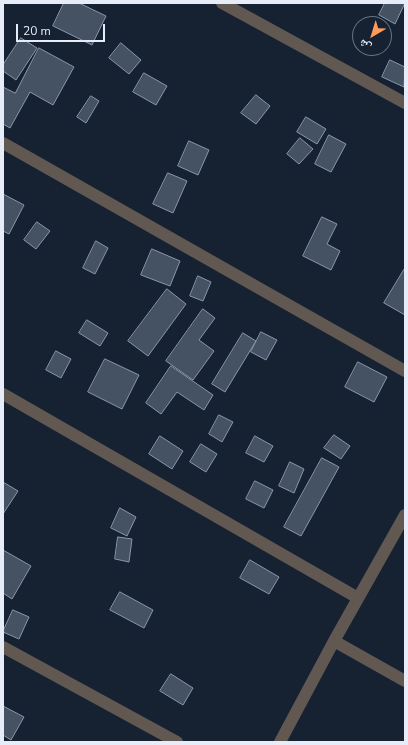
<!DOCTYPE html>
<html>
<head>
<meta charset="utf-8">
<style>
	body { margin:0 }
	#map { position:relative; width:408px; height:745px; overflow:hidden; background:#162131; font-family:"Nunito Sans","Noto Naskh Arabic",sans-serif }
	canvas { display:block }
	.frame { position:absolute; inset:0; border:4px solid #e6edf9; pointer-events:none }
	.north { position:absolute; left:352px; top:16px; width:40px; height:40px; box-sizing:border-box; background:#162131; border:1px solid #697381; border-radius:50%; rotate:218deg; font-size:11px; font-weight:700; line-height:16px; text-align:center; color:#e6edf9 }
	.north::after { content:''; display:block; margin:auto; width:14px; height:18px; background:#ff9b5a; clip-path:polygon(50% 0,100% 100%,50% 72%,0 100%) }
	.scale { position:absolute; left:16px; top:24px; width:89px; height:18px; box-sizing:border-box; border:2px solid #e6edf9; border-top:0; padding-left:5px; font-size:12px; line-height:14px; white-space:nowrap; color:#e6edf9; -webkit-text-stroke:3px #162131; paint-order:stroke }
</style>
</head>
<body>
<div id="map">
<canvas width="408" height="745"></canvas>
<div class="frame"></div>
<div class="north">ش</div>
<div class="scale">20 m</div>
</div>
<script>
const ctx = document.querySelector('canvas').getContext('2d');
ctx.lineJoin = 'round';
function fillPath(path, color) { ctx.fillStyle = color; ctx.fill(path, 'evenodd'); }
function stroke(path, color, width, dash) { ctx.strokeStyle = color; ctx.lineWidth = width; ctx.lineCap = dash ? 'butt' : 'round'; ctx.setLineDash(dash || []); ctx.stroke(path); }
const building = new Path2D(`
	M 64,3 L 79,3 L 106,16 L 92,45 L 53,26 Z
	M 385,3 L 405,3 L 395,24 L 379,15 Z
	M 21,38 L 37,48 L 16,80 L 3,71 L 3,65 Z
	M 121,43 L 141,60 L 129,74 L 109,58 Z
	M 39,48 L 74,67 L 53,105 L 30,92 L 10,128 L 3,124 L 3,87 L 15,93 Z
	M 390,60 L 405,67 L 404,87 L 382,77 Z
	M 144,73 L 167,86 L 156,105 L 133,92 Z
	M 256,95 L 270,106 L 256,124 L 241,113 Z
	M 91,96 L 99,101 L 86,123 L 77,117 Z
	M 306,117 L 326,129 L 317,144 L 297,132 Z
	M 329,135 L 346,144 L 331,172 L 315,164 Z
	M 300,138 L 313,149 L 299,164 L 287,154 Z
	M 189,141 L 209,150 L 198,175 L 178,166 Z
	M 168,173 L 187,181 L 173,213 L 153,204 Z
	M 3,194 L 24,205 L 9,234 L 3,231 Z
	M 322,217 L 337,224 L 327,244 L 340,251 L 331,270 L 303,256 Z
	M 37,222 L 50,231 L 36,249 L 24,240 Z
	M 96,241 L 108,248 L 95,274 L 83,268 Z
	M 152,249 L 180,261 L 170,286 L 141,275 Z
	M 405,268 L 405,315 L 384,303 Z
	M 198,276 L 211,282 L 203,301 L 190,296 Z
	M 167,289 L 186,304 L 148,356 L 128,341 Z
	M 203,309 L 215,318 L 199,340 L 214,351 L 193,380 L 166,361 Z
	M 87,320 L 108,333 L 100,346 L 79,333 Z
	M 261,332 L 277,340 L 266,360 L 251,352 Z
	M 243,333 L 256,341 L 225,392 L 212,384 Z
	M 56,351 L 71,359 L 61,378 L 46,370 Z
	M 105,359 L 139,375 L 122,409 L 88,392 Z
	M 358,362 L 387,377 L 374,402 L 345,387 Z
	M 171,366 L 213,395 L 204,410 L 177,392 L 161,414 L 146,403 Z
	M 219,415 L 233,422 L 222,442 L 209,434 Z
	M 334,435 L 350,446 L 341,459 L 324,448 Z
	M 160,436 L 183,451 L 172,469 L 149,454 Z
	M 255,436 L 273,446 L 264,462 L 246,453 Z
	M 201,444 L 217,454 L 206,472 L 190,462 Z
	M 322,458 L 339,467 L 301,536 L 284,527 Z
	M 290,462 L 304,469 L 294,493 L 279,486 Z
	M 255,481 L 273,490 L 264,508 L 246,499 Z
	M 3,482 L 18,491 L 3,514 Z
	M 120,508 L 136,517 L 127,536 L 111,528 Z
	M 118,537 L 132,539 L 129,562 L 115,559 Z
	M 3,550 L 31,566 L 12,599 L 3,593 Z
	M 250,560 L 279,577 L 269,594 L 240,578 Z
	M 120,592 L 153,610 L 144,628 L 110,610 Z
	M 13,610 L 29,617 L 19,639 L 3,632 Z
	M 171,674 L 193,688 L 183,705 L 160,691 Z
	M 3,706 L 24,717 L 11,740 L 3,735 Z`);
const minor = new Path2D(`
	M 222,3 L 405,103
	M 3,143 L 405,371
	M 3,394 L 358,598
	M 334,641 L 405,681
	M 3,647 L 177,742
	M 280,742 L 334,641 L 405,515`);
fillPath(building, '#455264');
stroke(building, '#8997ac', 1);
stroke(minor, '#615852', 12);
</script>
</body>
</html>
